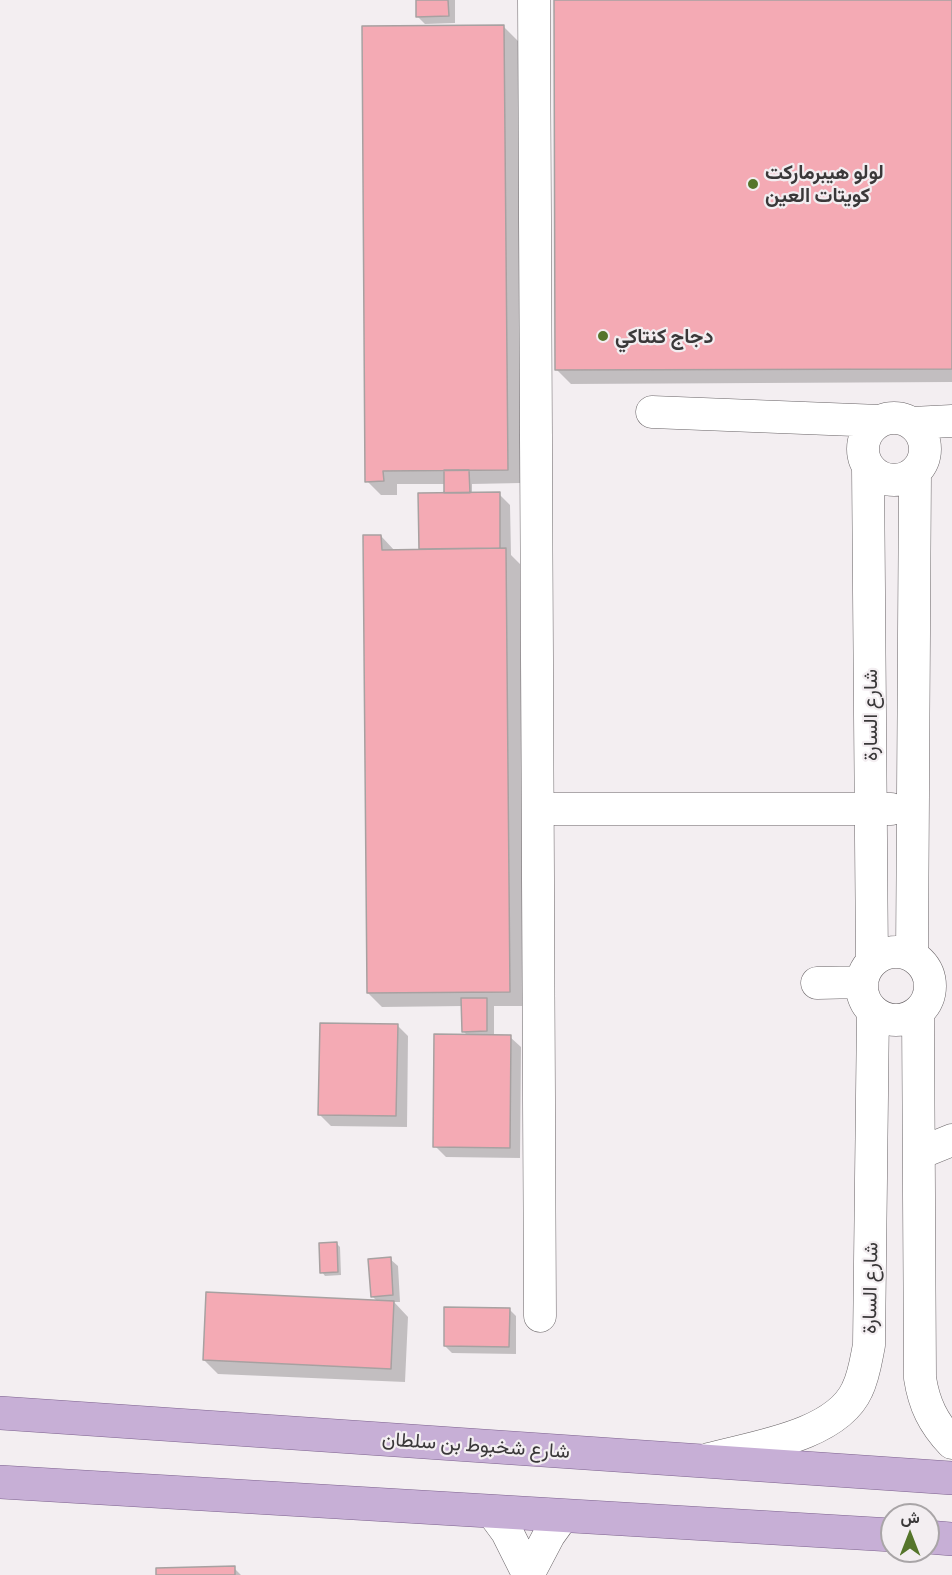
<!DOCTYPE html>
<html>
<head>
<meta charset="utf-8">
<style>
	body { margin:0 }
	#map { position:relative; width:952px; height:1575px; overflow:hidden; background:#f3eef1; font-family:"Exo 2",Vazirmatn,sans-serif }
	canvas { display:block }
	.north { position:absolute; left:880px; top:1503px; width:60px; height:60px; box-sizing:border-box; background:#f3eef1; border:2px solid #a9a5a7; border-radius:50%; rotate:0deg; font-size:16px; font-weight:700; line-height:24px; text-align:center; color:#3a3839 }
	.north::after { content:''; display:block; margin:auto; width:21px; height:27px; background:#55752b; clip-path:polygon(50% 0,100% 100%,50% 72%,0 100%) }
</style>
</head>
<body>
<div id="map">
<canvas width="952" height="1575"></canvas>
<div class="north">ش</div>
</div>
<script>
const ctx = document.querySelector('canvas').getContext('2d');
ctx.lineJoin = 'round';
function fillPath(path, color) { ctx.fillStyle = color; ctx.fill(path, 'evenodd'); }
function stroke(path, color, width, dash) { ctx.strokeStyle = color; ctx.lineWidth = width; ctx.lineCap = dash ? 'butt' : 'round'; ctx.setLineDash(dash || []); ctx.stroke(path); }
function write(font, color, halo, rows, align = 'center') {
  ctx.font = font + ' "Exo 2",Vazirmatn,sans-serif'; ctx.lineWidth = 4.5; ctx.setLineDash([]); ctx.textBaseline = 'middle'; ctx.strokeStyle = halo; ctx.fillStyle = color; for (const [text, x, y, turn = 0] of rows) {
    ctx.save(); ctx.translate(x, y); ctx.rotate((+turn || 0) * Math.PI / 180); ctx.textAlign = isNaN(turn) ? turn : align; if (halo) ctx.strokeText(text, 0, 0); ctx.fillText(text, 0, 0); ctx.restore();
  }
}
const shadow = new Path2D(`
	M 417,0 L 455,0 L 455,23 L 425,24 L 418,17 Z
	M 555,0 L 952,0 L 952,382 L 571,384 L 557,370 Z
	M 503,26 L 518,41 L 521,483 L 472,484 L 472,494 L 499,494 L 510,505 L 511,555 L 520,564 L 524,1006 L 494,1006 L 494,1036 L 510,1037 L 521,1047 L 520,1158 L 446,1157 L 435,1146 L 468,1036 L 463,1031 L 463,1006 L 382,1007 L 368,993 L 381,536 L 395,551 L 422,551 L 420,549 L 448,494 L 445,484 L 397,484 L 397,495 L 381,495 L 367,481 Z
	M 397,1025 L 408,1036 L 407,1127 L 331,1126 L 320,1115 Z
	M 336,1243 L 340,1247 L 341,1275 L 325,1276 L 322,1272 Z
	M 390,1259 L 398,1266 L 400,1302 L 394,1302 L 408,1317 L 405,1382 L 218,1374 L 204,1360 L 378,1302 L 372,1296 Z
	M 509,1309 L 516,1316 L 516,1354 L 452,1353 L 445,1346 Z
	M 234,1568 L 241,1575 L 158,1575 Z`);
const building = new Path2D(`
	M 416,0 L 448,0 L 449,16 L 416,17 Z
	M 554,0 L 952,0 L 952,369 L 555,370 Z
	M 504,25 L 508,470 L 383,471 L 384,481 L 365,482 L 362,26 Z
	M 444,470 L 469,470 L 470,493 L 444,493 Z
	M 500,492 L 500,548 L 419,549 L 418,493 Z
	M 363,535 L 381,535 L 382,550 L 506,548 L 510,992 L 367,993 Z
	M 461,998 L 487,998 L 487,1031 L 462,1032 Z
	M 320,1023 L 398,1024 L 396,1116 L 318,1115 Z
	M 434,1034 L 511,1035 L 510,1148 L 433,1147 Z
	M 337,1242 L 338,1272 L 320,1273 L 319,1243 Z
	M 391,1257 L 393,1295 L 371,1297 L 368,1259 Z
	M 206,1292 L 394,1301 L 391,1369 L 203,1360 Z
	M 444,1307 L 510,1308 L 509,1347 L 444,1346 Z
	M 235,1566 L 235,1575 L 156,1575 L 156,1568 Z`);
const minor = new Path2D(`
	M 534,0 L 540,1316
	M 652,412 L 880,421
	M863 449a31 31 0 1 1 62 0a31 31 0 1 1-62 0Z
	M 912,423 L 952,421
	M 868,467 L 872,962
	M 538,809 L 891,809
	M862 986a34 34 0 1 1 68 0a34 34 0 1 1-68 0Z
	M 912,956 L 915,472
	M 817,983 L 862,982
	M 918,1012 L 920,1378 C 924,1404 933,1423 952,1443
	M 920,1153 L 952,1140
	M 709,1459 C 753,1447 836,1436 857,1390 C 864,1376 866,1360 869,1345 L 873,1012
	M 493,1513 L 507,1532 L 528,1574
	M 528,1575 L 549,1535 L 562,1517`);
const major = new Path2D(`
	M 0,1413 L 952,1478
	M 0,1482 L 892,1535
	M 928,1537 L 952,1539`);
const markers = [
	[753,184,6,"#55752b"],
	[603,336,6,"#55752b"]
];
const poiNames = [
	["لولو هيبرماركت",765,172],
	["كويتات العين",765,195],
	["دجاج كنتاكي",615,336]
];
const streetNames = [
	["شارع السارة",870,715,-90],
	["شارع السارة",870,1288,-89],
	["شارع شخبوط بن سلطان",476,1445,4]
];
fillPath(shadow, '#0003');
fillPath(building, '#f4aab4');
stroke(building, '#a7a1a1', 1.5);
stroke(minor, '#686366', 33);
stroke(major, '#7d628e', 34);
stroke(minor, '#fff', 32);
stroke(major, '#c7afd6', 33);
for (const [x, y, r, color] of markers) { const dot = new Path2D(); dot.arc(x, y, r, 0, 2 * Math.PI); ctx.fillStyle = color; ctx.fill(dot); stroke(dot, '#f3eef1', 2); }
write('bold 20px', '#3a3839', '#f3eef1', poiNames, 'left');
write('20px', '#3a3839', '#f3eef1', streetNames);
</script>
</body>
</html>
